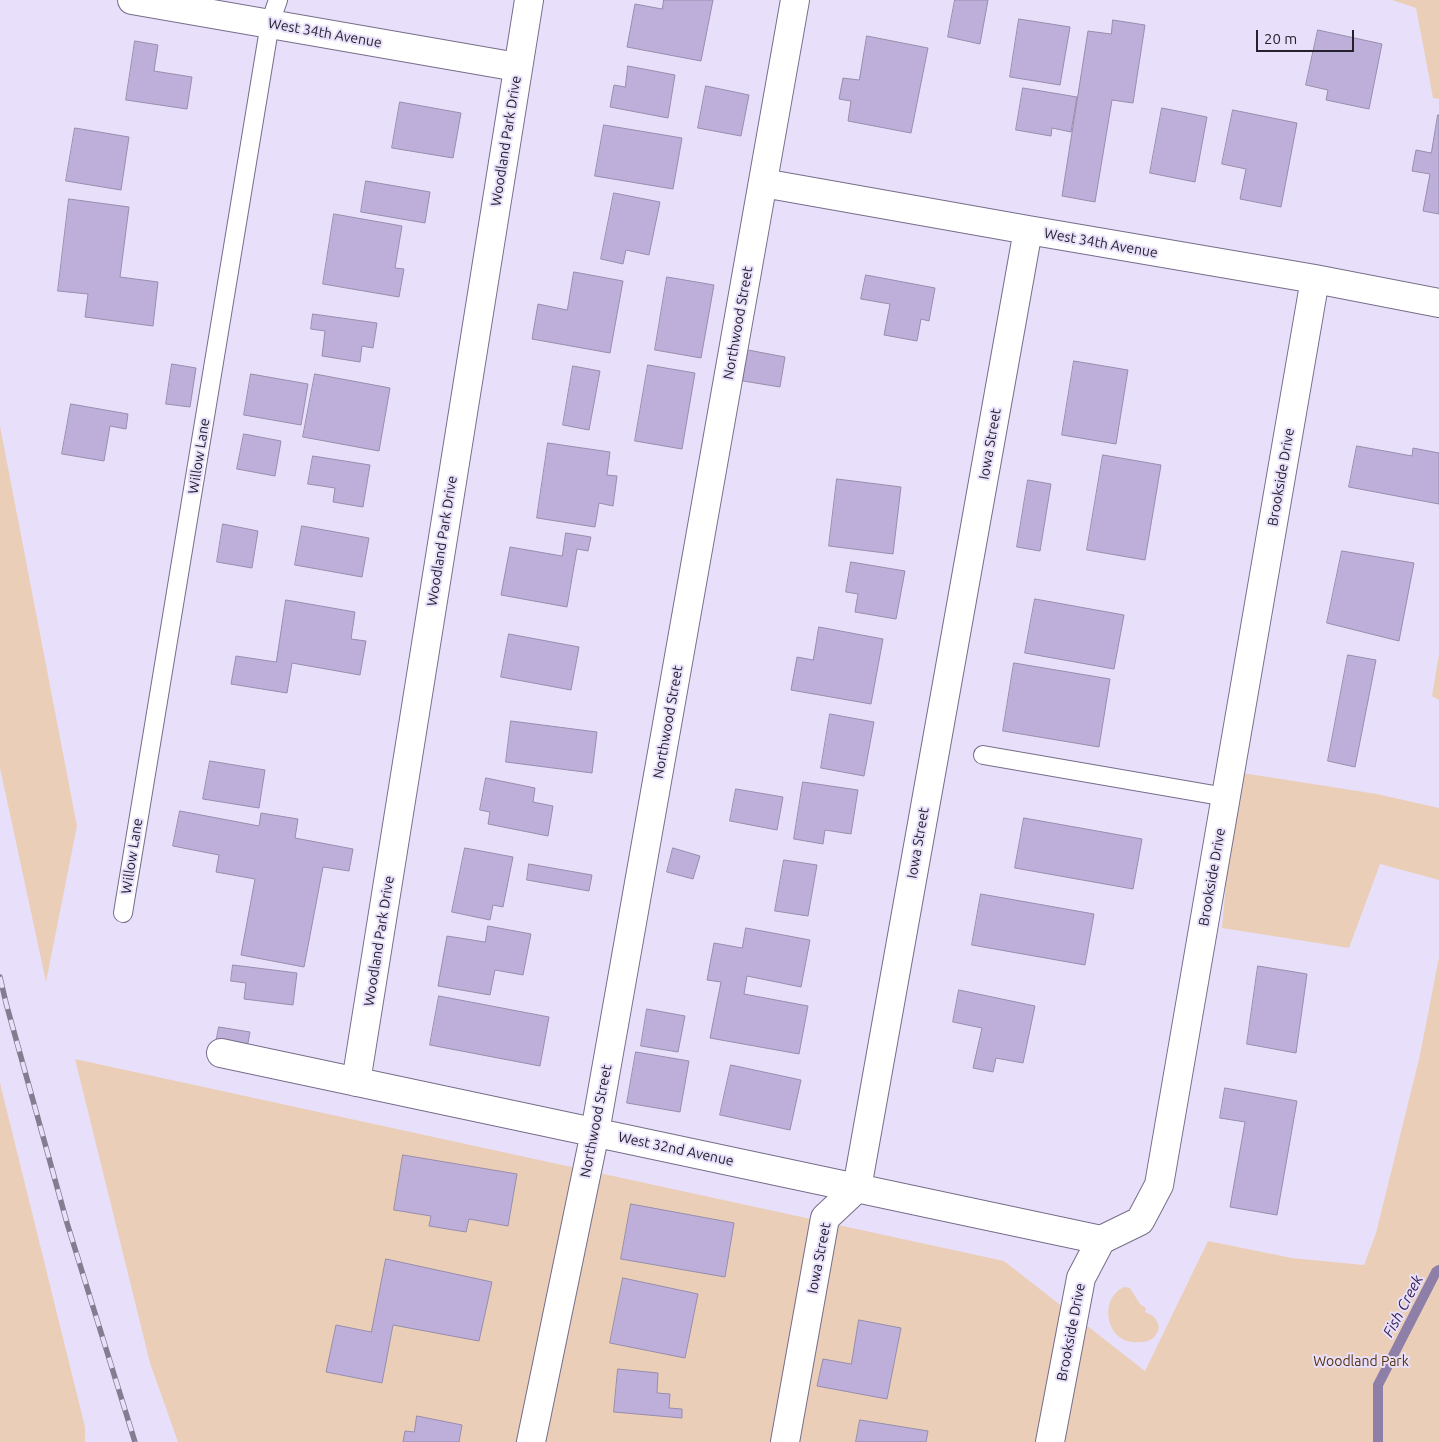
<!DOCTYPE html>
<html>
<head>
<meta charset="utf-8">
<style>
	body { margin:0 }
	#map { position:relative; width:1439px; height:1442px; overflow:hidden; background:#e8e0fb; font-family:Ubuntu,sans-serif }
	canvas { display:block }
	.scale { position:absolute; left:1256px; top:30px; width:98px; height:22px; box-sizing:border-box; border:2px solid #25212d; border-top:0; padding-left:6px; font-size:15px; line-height:18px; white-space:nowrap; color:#25212d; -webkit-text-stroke:4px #e8e0fb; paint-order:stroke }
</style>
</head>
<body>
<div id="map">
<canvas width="1439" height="1442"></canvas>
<div class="scale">20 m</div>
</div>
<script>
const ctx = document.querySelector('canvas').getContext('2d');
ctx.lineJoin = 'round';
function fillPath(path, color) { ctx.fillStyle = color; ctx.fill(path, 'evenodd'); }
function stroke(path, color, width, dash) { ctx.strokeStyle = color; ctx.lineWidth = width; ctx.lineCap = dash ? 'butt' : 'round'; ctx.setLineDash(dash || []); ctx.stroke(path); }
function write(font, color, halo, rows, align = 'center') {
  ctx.font = font + ' Ubuntu,sans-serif'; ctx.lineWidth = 4; ctx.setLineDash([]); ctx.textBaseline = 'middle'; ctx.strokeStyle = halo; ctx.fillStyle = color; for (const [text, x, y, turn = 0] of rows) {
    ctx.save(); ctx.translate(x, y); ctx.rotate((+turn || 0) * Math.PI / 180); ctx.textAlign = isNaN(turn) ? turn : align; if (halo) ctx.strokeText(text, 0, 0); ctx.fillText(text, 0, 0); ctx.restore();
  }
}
const green = new Path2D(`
	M 1392,0 L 1439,0 L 1439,99 L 1433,98 L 1416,8 Z
	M 0,426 L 77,826 L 46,982 L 0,768 Z
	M 1439,654 L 1439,700 L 1432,696 Z
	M 1236,772 L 1377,794 L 1439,808 L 1439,880 L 1380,864 L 1349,948 L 1222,928 Z
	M 1439,957 L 1439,1442 L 178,1442 L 150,1363 L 75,1059 L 1004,1261 L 1145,1371 L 1208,1241 L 1292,1258 L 1364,1265 L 1376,1233 L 1420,1055 Z
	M 0,1083 L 85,1427 L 85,1442 L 0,1442 Z
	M 1124,1287 L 1130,1288 L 1140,1304 L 1146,1308 L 1145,1312 C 1155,1315 1164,1326 1155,1336 C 1152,1340 1146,1342 1141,1342 C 1106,1347 1097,1299 1124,1287 Z`);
const stream = new Path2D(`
	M 1378,1442 L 1378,1385 L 1436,1272 L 1439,1270`);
const building = new Path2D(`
	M 664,0 L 713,0 L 701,61 L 627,47 L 635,4 L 662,9 Z
	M 955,0 L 988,0 L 980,44 L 948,37 Z
	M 1019,19 L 1070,27 L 1060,85 L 1010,77 Z
	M 1113,20 L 1145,25 L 1133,103 L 1112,100 L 1095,202 L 1062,196 L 1088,31 L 1111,34 Z
	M 1318,30 L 1382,44 L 1369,109 L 1326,100 L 1328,90 L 1306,85 Z
	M 867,36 L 928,48 L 911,133 L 848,121 L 851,101 L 839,99 L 843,78 L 859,80 Z
	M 135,41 L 158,45 L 154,71 L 192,77 L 187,109 L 126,100 Z
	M 628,66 L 675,75 L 668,118 L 610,107 L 614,85 L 625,87 Z
	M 706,86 L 749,95 L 741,136 L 698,128 Z
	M 1023,88 L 1077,97 L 1071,132 L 1052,128 L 1051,136 L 1016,130 Z
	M 400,102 L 461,113 L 453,158 L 392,148 Z
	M 1162,108 L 1207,117 L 1195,182 L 1150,173 Z
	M 1233,110 L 1297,123 L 1281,207 L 1240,199 L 1246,169 L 1222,164 Z
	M 1438,115 L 1439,115 L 1439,214 L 1423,211 L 1430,174 L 1412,171 L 1416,150 L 1431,153 Z
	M 604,125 L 682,138 L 673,189 L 595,176 Z
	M 75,128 L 129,137 L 121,190 L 66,181 Z
	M 366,181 L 430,192 L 425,223 L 361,212 Z
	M 614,193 L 660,202 L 649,255 L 626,250 L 623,264 L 601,259 Z
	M 69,199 L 129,207 L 120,277 L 158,282 L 153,326 L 85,317 L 88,294 L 58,291 Z
	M 334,214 L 402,226 L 395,268 L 404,269 L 399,297 L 323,284 Z
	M 574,272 L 623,281 L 610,353 L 532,339 L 538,304 L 567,310 Z
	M 866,275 L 935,288 L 929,321 L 921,319 L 917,341 L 884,335 L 890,304 L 861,299 Z
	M 667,277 L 714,285 L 701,358 L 655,350 Z
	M 313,314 L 377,323 L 373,348 L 362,346 L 360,362 L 322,356 L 325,331 L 311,329 Z
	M 748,350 L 785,357 L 780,387 L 743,381 Z
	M 1074,361 L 1128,370 L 1116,444 L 1062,435 Z
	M 172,364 L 196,368 L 190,407 L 166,404 Z
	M 648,365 L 695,373 L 682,449 L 635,441 Z
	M 573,366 L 600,371 L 589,430 L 563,425 Z
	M 251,374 L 308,384 L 301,425 L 244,415 Z
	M 315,374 L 390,388 L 379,451 L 303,437 Z
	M 71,404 L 128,414 L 126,429 L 110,426 L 104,461 L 62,454 Z
	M 244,434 L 281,441 L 275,476 L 237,469 Z
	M 548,443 L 610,452 L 607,475 L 617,476 L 613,506 L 599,503 L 595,527 L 537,518 Z
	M 1357,446 L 1412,456 L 1413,448 L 1439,453 L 1439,504 L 1349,487 Z
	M 1103,455 L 1161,465 L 1145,560 L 1087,550 Z
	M 313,456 L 370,465 L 363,507 L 333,502 L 335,488 L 308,484 Z
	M 837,479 L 901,487 L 893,554 L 829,546 Z
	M 1028,480 L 1051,484 L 1040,551 L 1017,547 Z
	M 223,524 L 258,531 L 252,568 L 217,562 Z
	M 302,526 L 369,538 L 362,577 L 295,565 Z
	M 566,533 L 591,537 L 588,551 L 577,549 L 567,607 L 501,595 L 510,547 L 562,556 Z
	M 1342,551 L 1414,563 L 1399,641 L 1327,623 Z
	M 851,562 L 905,571 L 896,619 L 855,612 L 858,594 L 846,592 Z
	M 1035,599 L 1124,615 L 1114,669 L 1025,653 Z
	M 286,600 L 355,612 L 351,639 L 366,641 L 360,675 L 292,663 L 287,693 L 231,684 L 236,656 L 276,662 Z
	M 819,627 L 883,639 L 871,704 L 791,690 L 797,657 L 813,660 Z
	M 509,634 L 579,647 L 571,690 L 501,677 Z
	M 1348,655 L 1376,660 L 1355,767 L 1328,761 Z
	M 1014,663 L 1110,679 L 1099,747 L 1003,731 Z
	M 830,714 L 874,722 L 864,776 L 821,768 Z
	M 511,721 L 597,732 L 592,773 L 506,762 Z
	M 210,761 L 265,770 L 259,808 L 203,799 Z
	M 486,778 L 535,788 L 533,802 L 553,806 L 548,836 L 488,824 L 490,812 L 480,810 Z
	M 803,782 L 858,790 L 851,834 L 825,830 L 823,844 L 794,839 Z
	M 736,789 L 783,797 L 777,830 L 730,821 Z
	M 180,811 L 259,826 L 261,813 L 298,819 L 295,838 L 353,849 L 349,871 L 323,867 L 304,967 L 241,955 L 255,879 L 216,872 L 219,855 L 173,846 Z
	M 1024,818 L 1142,839 L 1133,889 L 1015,868 Z
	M 465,848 L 513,857 L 503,907 L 493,905 L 490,920 L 452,912 Z
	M 673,848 L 700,856 L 693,879 L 667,872 Z
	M 784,860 L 817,865 L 808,916 L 775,911 Z
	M 529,864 L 592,875 L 589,891 L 527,880 Z
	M 981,894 L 1094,914 L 1085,965 L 972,945 Z
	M 488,926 L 531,934 L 523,975 L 495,970 L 490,995 L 438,986 L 447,936 L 485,942 Z
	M 746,928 L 810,940 L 801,987 L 747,976 L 744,994 L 808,1006 L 799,1054 L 710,1038 L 721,982 L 707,980 L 714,943 L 742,948 Z
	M 233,965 L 297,973 L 293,1005 L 244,999 L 246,983 L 231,981 Z
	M 1258,966 L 1307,974 L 1296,1053 L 1247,1044 Z
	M 959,990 L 1035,1006 L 1023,1063 L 996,1058 L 993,1072 L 973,1068 L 982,1028 L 953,1022 Z
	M 439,996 L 549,1017 L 540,1066 L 430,1045 Z
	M 647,1009 L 685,1016 L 678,1052 L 641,1046 Z
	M 219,1027 L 250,1032 L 247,1048 L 216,1043 Z
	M 636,1052 L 689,1061 L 680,1112 L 627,1103 Z
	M 731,1065 L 801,1080 L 790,1130 L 720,1115 Z
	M 1225,1088 L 1297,1101 L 1277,1215 L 1230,1207 L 1245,1122 L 1220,1118 Z
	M 403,1155 L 517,1174 L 508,1226 L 469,1219 L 466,1232 L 429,1226 L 431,1216 L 394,1210 Z
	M 631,1204 L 734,1223 L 725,1277 L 621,1259 Z
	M 386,1259 L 492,1282 L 479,1341 L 393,1325 L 382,1383 L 326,1372 L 336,1325 L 371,1332 Z
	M 623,1278 L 698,1294 L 685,1358 L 610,1343 Z
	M 859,1320 L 901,1328 L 887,1399 L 817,1386 L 823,1359 L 851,1364 Z
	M 618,1369 L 658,1373 L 657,1393 L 670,1394 L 669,1408 L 682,1409 L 682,1418 L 614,1412 Z
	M 417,1416 L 462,1425 L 459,1442 L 403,1442 L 405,1431 L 414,1432 Z
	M 860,1420 L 928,1431 L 926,1442 L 856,1442 Z`);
const lane = new Path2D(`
	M 983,755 L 1226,797
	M 123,913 L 270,23 L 278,0`);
const street = new Path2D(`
	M 132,0 L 517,67
	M 763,183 L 1028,230 L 1315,279 L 1439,303
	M 221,1053 L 1101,1240
	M 356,1082 L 529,0
	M 531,1442 L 595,1132 L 795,0
	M 785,1442 L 825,1218 L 857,1188 L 1028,230
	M 1050,1442 L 1081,1278 L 1101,1240 L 1140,1221 L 1159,1185 L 1315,279`);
const rail = new Path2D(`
	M 0,977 L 6,1003 L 67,1223 L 135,1442`);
const streetNames = [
	["West 34th Avenue",325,33,10],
	["Woodland Park Drive",506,141,-81],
	["West 34th Avenue",1101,243,10],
	["Northwood Street",738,323,-80],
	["Iowa Street",990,444,-80],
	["Willow Lane",199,456,-81],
	["Brookside Drive",1281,477,-80],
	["Woodland Park Drive",442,541,-81],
	["Northwood Street",668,722,-80],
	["Iowa Street",918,843,-80],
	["Willow Lane",132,856,-81],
	["Brookside Drive",1212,877,-80],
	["Woodland Park Drive",379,941,-81],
	["Northwood Street",596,1121,-79],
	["West 32nd Avenue",676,1149,12],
	["Iowa Street",819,1258,-79],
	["Brookside Drive",1071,1332,-79]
];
const parkNames = [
	["Woodland Park",1361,1361]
];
const waterNames = [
	["Fish Creek",1403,1306,-62]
];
fillPath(green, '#eaceb8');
stroke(stream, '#8d7fa8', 10);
fillPath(building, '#beafda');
stroke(building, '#978dac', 1);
stroke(lane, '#776d8a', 20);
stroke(street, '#776d8a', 30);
stroke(lane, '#fff', 18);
stroke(street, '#fff', 28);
stroke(rail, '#837d90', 5.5);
stroke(rail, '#e8e0fb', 4, [11]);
write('14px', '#25212d', '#e8e0fb', streetNames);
write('14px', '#57320c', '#e8e0fb', parkNames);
write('italic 15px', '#372156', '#e8e0fb', waterNames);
</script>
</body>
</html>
